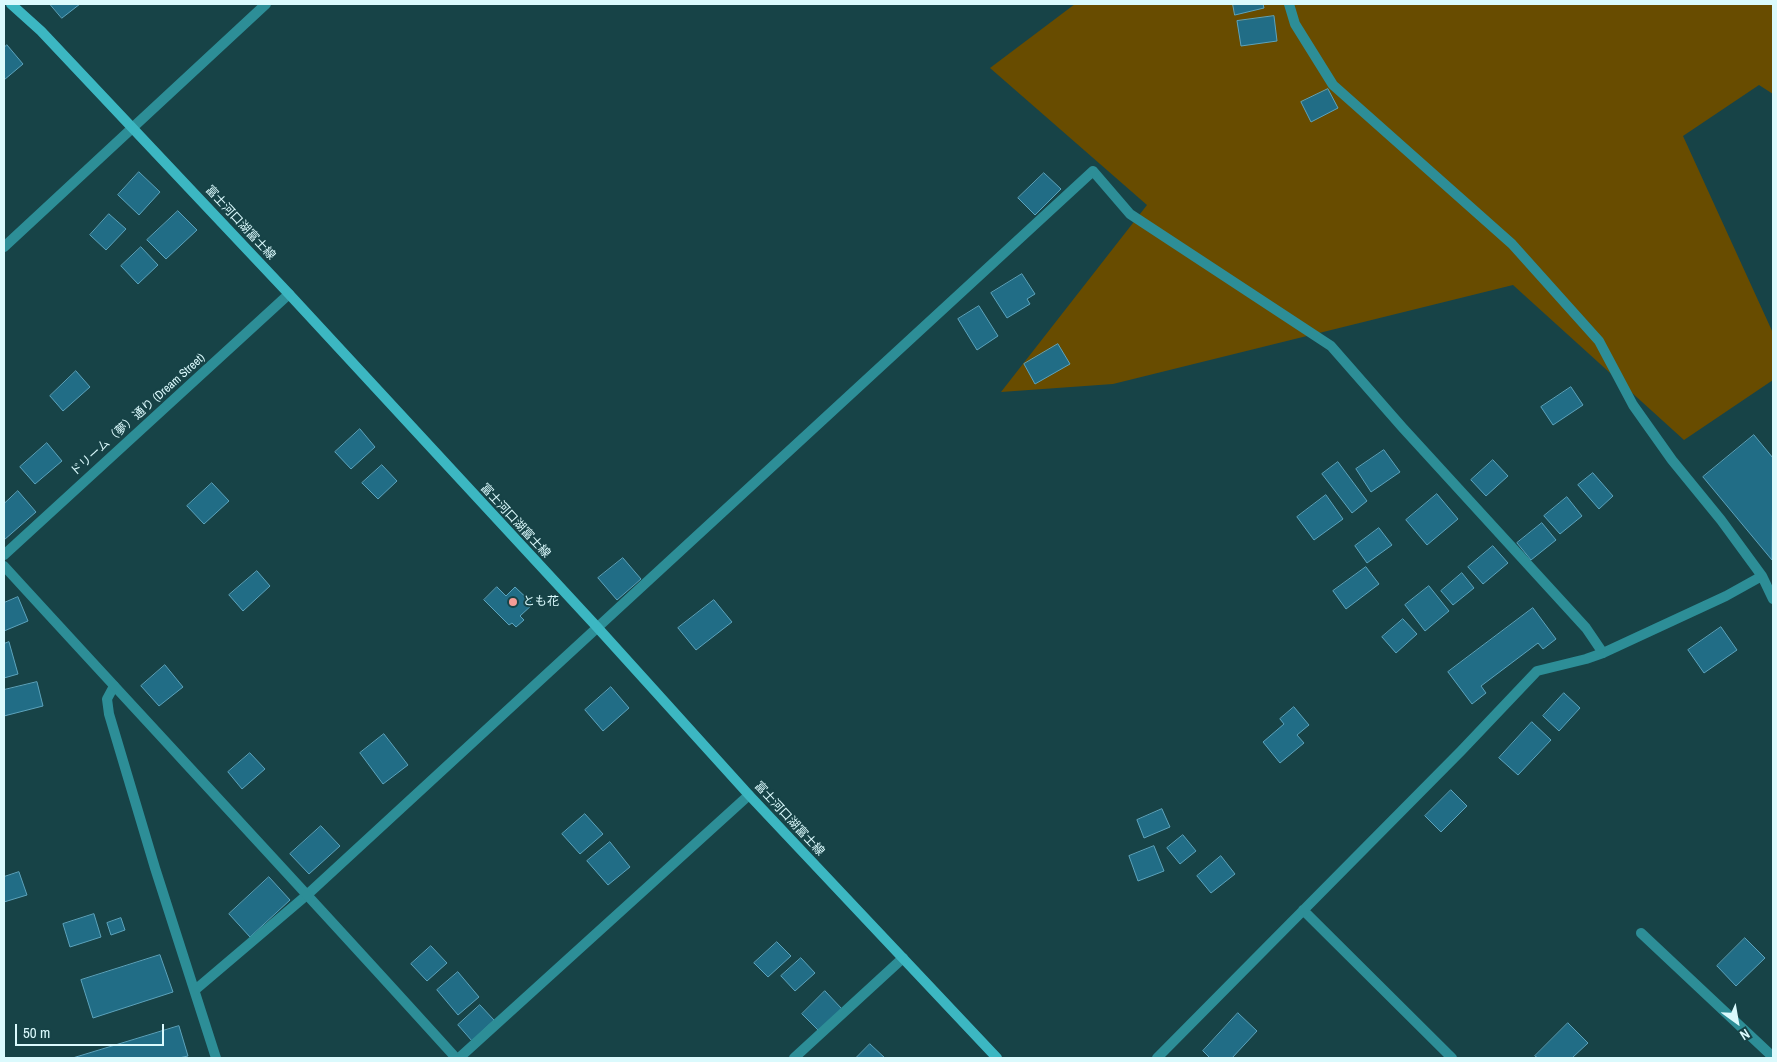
<!DOCTYPE html>
<html>
<head>
<meta charset="utf-8">
<style>
	body { margin:0 }
	#map { position:relative; width:1777px; height:1062px; overflow:hidden; background:#174347; font-family:"Archivo Narrow",sans-serif }
	canvas { display:block }
	.frame { position:absolute; inset:0; border:5px solid #dbfafd; pointer-events:none }
	.north { position:absolute; left:1712px; top:997px; width:50px; height:50px; -webkit-text-stroke:4px #174347; paint-order:stroke; rotate:148deg; font-size:14px; font-weight:700; line-height:20px; text-align:center; color:#dbfafd }
	.north::after { content:''; display:block; margin:auto; width:18px; height:22px; background:#dbfafd; clip-path:polygon(50% 0,100% 100%,50% 72%,0 100%) }
	.scale { position:absolute; left:15px; top:1024px; width:149px; height:22px; box-sizing:border-box; border:2px solid #dbfafd; border-top:0; padding-left:6px; font-size:15px; line-height:18px; white-space:nowrap; color:#dbfafd; -webkit-text-stroke:4px #174347; paint-order:stroke }
</style>
</head>
<body>
<div id="map">
<canvas width="1777" height="1062"></canvas>
<div class="frame"></div>
<div class="north">N</div>
<div class="scale">50 m</div>
</div>
<script>
const ctx = document.querySelector('canvas').getContext('2d');
ctx.lineJoin = 'round';
function fillPath(path, color) { ctx.fillStyle = color; ctx.fill(path, 'evenodd'); }
function stroke(path, color, width, dash) { ctx.strokeStyle = color; ctx.lineWidth = width; ctx.lineCap = dash ? 'butt' : 'round'; ctx.setLineDash(dash || []); ctx.stroke(path); }
function write(font, color, halo, rows, align = 'center') {
  ctx.font = font + ' "Archivo Narrow","Noto Sans JP",sans-serif'; ctx.lineWidth = 4; ctx.setLineDash([]); ctx.textBaseline = 'middle'; ctx.strokeStyle = halo; ctx.fillStyle = color; for (const [text, x, y, turn = 0] of rows) {
    ctx.save(); ctx.translate(x, y); ctx.rotate((+turn || 0) * Math.PI / 180); ctx.textAlign = isNaN(turn) ? turn : align; if (halo) ctx.strokeText(text, 0, 0); ctx.fillText(text, 0, 0); ctx.restore();
  }
}
const green = new Path2D(`
	M 1075,4 L 1773,4 L 1773,94 L 1759,85 L 1683,136 L 1773,333 L 1773,380 L 1684,440 L 1513,285 L 1113,384 L 1001,392 L 1147,205 L 990,68 Z`);
const building = new Path2D(`
	M 50,4 L 80,4 L 62,18 Z
	M 1233,4 L 1263,4 L 1264,8 L 1235,15 Z
	M 1274,16 L 1277,41 L 1241,46 L 1237,21 Z
	M 7,45 L 23,64 L 4,80 L 4,48 Z
	M 1328,89 L 1338,108 L 1311,122 L 1301,102 Z
	M 139,172 L 160,192 L 139,215 L 118,195 Z
	M 1044,173 L 1061,189 L 1035,215 L 1018,198 Z
	M 178,211 L 197,230 L 166,259 L 147,240 Z
	M 109,214 L 126,229 L 106,250 L 90,235 Z
	M 141,247 L 158,265 L 138,284 L 121,266 Z
	M 1022,274 L 1035,294 L 1027,299 L 1030,304 L 1007,318 L 991,293 Z
	M 979,306 L 998,336 L 977,350 L 958,319 Z
	M 1058,344 L 1070,364 L 1035,384 L 1024,364 Z
	M 76,371 L 90,387 L 63,411 L 50,396 Z
	M 1571,387 L 1583,405 L 1553,425 L 1541,407 Z
	M 360,429 L 375,447 L 351,469 L 335,452 Z
	M 1754,435 L 1773,458 L 1772,560 L 1703,477 Z
	M 47,443 L 62,461 L 35,484 L 20,467 Z
	M 1384,450 L 1400,472 L 1371,492 L 1356,469 Z
	M 1493,460 L 1508,476 L 1486,496 L 1471,480 Z
	M 1338,462 L 1367,501 L 1352,513 L 1322,474 Z
	M 382,465 L 397,481 L 378,499 L 362,483 Z
	M 1593,473 L 1613,496 L 1599,509 L 1578,485 Z
	M 212,483 L 229,501 L 204,524 L 187,506 Z
	M 18,491 L 36,512 L 4,540 L 4,504 Z
	M 1437,494 L 1458,519 L 1427,545 L 1406,520 Z
	M 1326,495 L 1343,519 L 1314,540 L 1297,517 Z
	M 1567,497 L 1582,516 L 1560,534 L 1544,516 Z
	M 1542,523 L 1556,540 L 1531,560 L 1517,543 Z
	M 1379,528 L 1392,545 L 1367,563 L 1355,546 Z
	M 1493,546 L 1508,563 L 1483,584 L 1468,567 Z
	M 623,558 L 641,579 L 617,600 L 598,578 Z
	M 1366,567 L 1379,584 L 1346,609 L 1333,591 Z
	M 257,571 L 270,586 L 243,611 L 229,595 Z
	M 1462,573 L 1474,588 L 1453,605 L 1441,591 Z
	M 1429,586 L 1449,611 L 1425,631 L 1405,605 Z
	M 497,587 L 506,596 L 515,587 L 533,604 L 520,616 L 524,620 L 516,627 L 512,623 L 509,625 L 484,600 Z
	M 18,597 L 28,621 L 4,631 L 4,603 Z
	M 714,600 L 732,622 L 696,650 L 678,628 Z
	M 1533,608 L 1556,639 L 1543,649 L 1538,643 L 1481,686 L 1486,693 L 1472,704 L 1448,672 Z
	M 1403,619 L 1417,634 L 1396,653 L 1382,637 Z
	M 1721,627 L 1737,650 L 1704,673 L 1688,650 Z
	M 9,642 L 18,674 L 4,678 L 4,644 Z
	M 165,665 L 183,687 L 159,706 L 141,686 Z
	M 37,682 L 43,706 L 4,716 L 4,690 Z
	M 611,687 L 629,708 L 603,731 L 585,710 Z
	M 1564,693 L 1580,708 L 1559,731 L 1543,716 Z
	M 1294,707 L 1309,725 L 1297,735 L 1304,743 L 1280,763 L 1263,742 L 1284,724 L 1280,719 Z
	M 1532,722 L 1551,740 L 1518,775 L 1499,758 Z
	M 384,734 L 408,765 L 383,784 L 360,753 Z
	M 250,753 L 265,769 L 242,789 L 228,772 Z
	M 1451,790 L 1467,806 L 1441,832 L 1425,816 Z
	M 1162,809 L 1170,827 L 1144,838 L 1137,820 Z
	M 585,814 L 603,834 L 580,854 L 562,834 Z
	M 321,826 L 340,846 L 309,874 L 290,854 Z
	M 1183,835 L 1196,851 L 1180,864 L 1167,848 Z
	M 610,842 L 630,867 L 608,885 L 587,861 Z
	M 1154,846 L 1164,871 L 1138,881 L 1129,856 Z
	M 1221,856 L 1235,874 L 1211,893 L 1197,876 Z
	M 19,872 L 27,895 L 4,902 L 4,877 Z
	M 269,877 L 290,900 L 250,937 L 229,914 Z
	M 94,914 L 101,937 L 70,947 L 63,924 Z
	M 121,918 L 125,930 L 111,935 L 107,923 Z
	M 1745,938 L 1765,958 L 1736,986 L 1717,966 Z
	M 777,942 L 791,956 L 768,977 L 754,963 Z
	M 431,946 L 447,963 L 427,981 L 411,964 Z
	M 160,955 L 173,992 L 93,1018 L 81,980 Z
	M 801,958 L 815,973 L 795,991 L 781,976 Z
	M 458,972 L 479,997 L 458,1015 L 437,990 Z
	M 825,991 L 842,1009 L 819,1031 L 802,1014 Z
	M 480,1005 L 494,1020 L 472,1041 L 458,1025 Z
	M 1238,1013 L 1257,1031 L 1232,1058 L 1210,1058 L 1203,1051 Z
	M 1568,1023 L 1588,1043 L 1572,1058 L 1538,1058 L 1535,1056 Z
	M 179,1026 L 188,1056 L 179,1058 L 73,1058 Z
	M 870,1044 L 885,1058 L 856,1058 Z`);
const lane = new Path2D(`
	M 114,686 L 107,699 L 109,714 L 155,868 L 216,1058
	M 1641,933 L 1773,1057
	M 195,990 L 308,894
	M 459,1058 L 749,795
	M 794,1058 L 903,958`);
const street = new Path2D(`
	M 1289,4 L 1295,24 L 1333,85 L 1512,244 L 1599,341 L 1633,405 L 1672,460 L 1721,520 L 1762,576 L 1773,599
	M 4,247 L 266,4
	M 4,555 L 289,294
	M 4,566 C 154,730 307,893 456,1058
	M 308,894 L 1093,171 L 1130,214 L 1331,346 L 1402,427 L 1586,628 L 1603,653
	M 1303,910 L 1452,1058
	M 1157,1058 L 1461,751 L 1537,671 L 1586,659 L 1603,653 L 1726,596 L 1762,576`);
const secondary = new Path2D(`
	M 11,4 L 41,31 L 289,294 L 597,627 L 749,795 L 997,1058`);
const markers = [
	[513,602,5,"#f59c96"]
];
const streetNames = [
	["富士河口湖富士線",240,223,47],
	["ドリーム（夢）通り (Dream Street)",138,415,-42],
	["富士河口湖富士線",515,521,47],
	["富士河口湖富士線",789,819,47]
];
const poiNames = [
	["とも花",523,602]
];
fillPath(green, '#684c00');
fillPath(building, '#216d86');
stroke(building, '#5ca3bc', 1);
stroke(lane, '#2d8e97', 10);
stroke(street, '#2d8e97', 10);
stroke(secondary, '#3cb7c2', 10);
for (const [x, y, r, color] of markers) { const dot = new Path2D(); dot.arc(x, y, r, 0, 2 * Math.PI); ctx.fillStyle = color; ctx.fill(dot); stroke(dot, '#174347', 2); }
write('12px', '#dbfafd', '#174347', streetNames);
write('12px', '#dbfafd', '#174347', poiNames, 'left');
</script>
</body>
</html>
